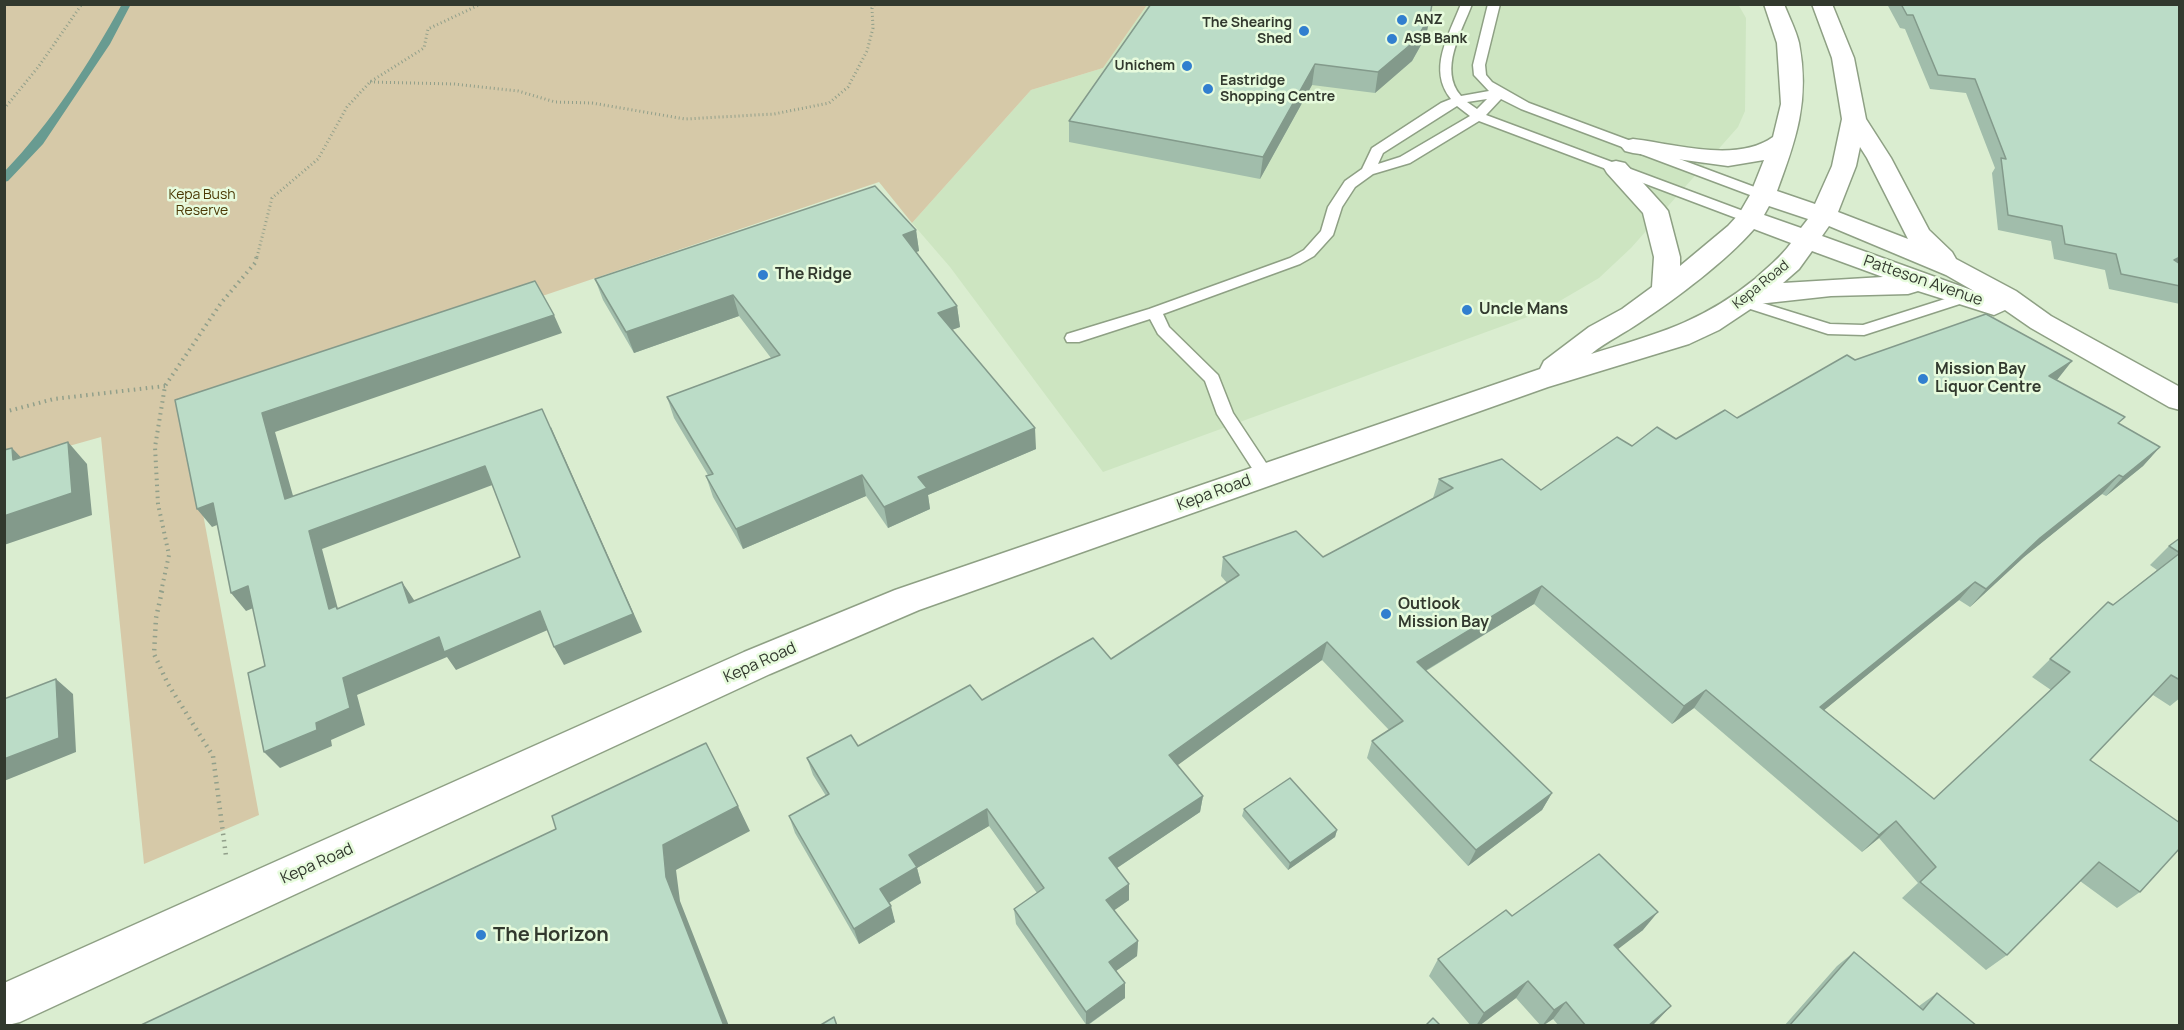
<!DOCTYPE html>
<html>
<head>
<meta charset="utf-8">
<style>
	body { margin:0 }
	#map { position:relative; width:2184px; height:1030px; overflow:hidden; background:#daedd0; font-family:Manrope,sans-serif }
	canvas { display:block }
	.frame { position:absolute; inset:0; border:6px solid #32392e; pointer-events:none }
</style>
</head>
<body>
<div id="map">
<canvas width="2184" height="1030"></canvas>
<div class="frame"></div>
</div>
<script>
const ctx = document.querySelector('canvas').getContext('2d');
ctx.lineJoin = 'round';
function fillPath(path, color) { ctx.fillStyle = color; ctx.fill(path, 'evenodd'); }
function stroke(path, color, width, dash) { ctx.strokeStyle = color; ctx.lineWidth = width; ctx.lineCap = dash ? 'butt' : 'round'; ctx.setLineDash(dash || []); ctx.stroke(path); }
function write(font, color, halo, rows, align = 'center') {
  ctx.font = font + ' Manrope,sans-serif'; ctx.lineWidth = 5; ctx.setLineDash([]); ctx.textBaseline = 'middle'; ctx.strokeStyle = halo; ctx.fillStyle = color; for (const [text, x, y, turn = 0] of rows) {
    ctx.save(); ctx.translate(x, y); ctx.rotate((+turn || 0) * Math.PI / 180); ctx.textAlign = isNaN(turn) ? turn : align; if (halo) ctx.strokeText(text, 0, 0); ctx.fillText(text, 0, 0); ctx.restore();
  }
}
const built = new Path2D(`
	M 1738,4 L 1746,18 L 1745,111 L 1738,127 L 1631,248 L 1599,278 L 1541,312 L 1103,472 L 950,267 L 912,223 L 1031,90 L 1103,68 L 1147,5 Z`);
const green = new Path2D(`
	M 5,5 L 1147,5 L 1103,68 L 1031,90 L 912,223 L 879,182 L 185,417 L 259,815 L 144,864 L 101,437 L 5,464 Z`);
const stream = new Path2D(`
	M 122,4 L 131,4 L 110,44 L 43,144 L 8,181 L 4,182 L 4,172 C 52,122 89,64 122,4 Z`);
const pathFar2 = new Path2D(`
	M 370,82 L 454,84 L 518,91 L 555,102 L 592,103 L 685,119 L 774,114 L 829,103 L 848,87 L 867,51 L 873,28 L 872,8 L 875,4
	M 4,109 L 39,66 L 82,4
	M 257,257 L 272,198 L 318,159 L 347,107 L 370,82 L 424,48 L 428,29 L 481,4`);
const pathFar1 = new Path2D(`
	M 4,412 L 54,399 L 165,386
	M 161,592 L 169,555 L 158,504 L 155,447 L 165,386 L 221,303 L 255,263 L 257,255`);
const path = new Path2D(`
	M 162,591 L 156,618 L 154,654 L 168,684 L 213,756 L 226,856`);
const service = new Path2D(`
	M 1461,4 L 1472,4 C 1462,31 1438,70 1461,96 L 1489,91 L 1474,75 L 1473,65 L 1488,4 L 1500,4 L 1485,65 L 1486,75 L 1492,82 L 1529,103 L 1768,192 L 1770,195 L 1768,198 L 1758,198 L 1521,109 L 1501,99 L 1486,115 L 1754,215 L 1756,218 L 1754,221 L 1744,221 L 1479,121 L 1410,163 L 1373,174 L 1355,187 L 1342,207 L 1333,235 L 1314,256 L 1300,264 L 1163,314 L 1169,327 L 1218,375 L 1233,413 L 1274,475 L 1271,479 L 1265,481 L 1259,479 L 1217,414 L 1205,381 L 1158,334 L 1150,319 L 1079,342 L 1067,342 L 1065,338 L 1067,334 L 1149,309 L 1290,258 L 1304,250 L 1321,231 L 1328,207 L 1345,181 L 1362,169 L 1372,148 L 1441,103 L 1451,99 C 1427,70 1449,35 1461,4 ZM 1487,99 L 1477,109 L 1467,102 ZM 1457,106 L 1470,116 L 1400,157 L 1378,164 L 1383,153 Z
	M 1967,292 L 1975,297 L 1972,300 L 1864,335 L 1828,334 L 1738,305 L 1735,302 L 1743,297 L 1830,324 L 1863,325 Z`);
const secondary = new Path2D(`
	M 1764,4 L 1784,4 C 1789,17 1796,30 1799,43 C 1810,100 1796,140 1777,191 L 1815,204 L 1832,166 L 1842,119 L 1832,58 L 1812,4 L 1832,4 L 1854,58 L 1866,119 L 1891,158 L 1929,230 L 1952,252 L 1956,259 L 2016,291 L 2051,316 L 2180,387 L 2180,410 L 2169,407 L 2031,328 L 2005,310 L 1994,315 L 1918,291 L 1908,294 L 1831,296 L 1758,304 L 1719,330 L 1689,344 L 1548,387 L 919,610 L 770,674 L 20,1022 L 4,1026 L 4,983 L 744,652 L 895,590 L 1540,369 L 1544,361 L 1589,327 L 1622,309 L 1652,287 L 1654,257 L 1643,213 L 1607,173 L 1604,168 L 1607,163 L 1616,161 L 1625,163 L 1664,206 L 1668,211 L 1680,257 L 1680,266 L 1728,226 L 1739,214 L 1750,195 L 1764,160 L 1728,166 L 1633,153 L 1625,151 L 1621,146 L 1625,141 L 1633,139 C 1675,144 1737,163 1773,137 L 1781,104 L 1777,43 ZM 1860,147 L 1867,158 L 1908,239 L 1838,212 L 1856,166 ZM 1769,206 L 1808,219 L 1801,228 L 1764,215 ZM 1829,226 L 1946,275 L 1974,291 L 1822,236 ZM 1754,229 L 1791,243 C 1781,257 1768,267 1755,279 C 1701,323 1656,334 1591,354 C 1607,341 1625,333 1642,321 C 1677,298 1726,261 1754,229 ZM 1812,251 L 1883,277 L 1783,283 L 1799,269 Z`);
const wall = new Path2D(`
	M 1887,4 L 2180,4 L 2180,304 L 2109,289 L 2105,270 L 2054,259 L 2051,241 L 1998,230 L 1992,173 L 1995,168 L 1966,93 L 1930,89 L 1905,29 L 1900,28 Z
	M 1430,16 L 1426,36 L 1412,61 L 1375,93 L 1312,85 L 1260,179 L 1069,142 L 1069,121 Z
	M 916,230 L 919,251 L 916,252 L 957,306 L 960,327 L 952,330 L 1036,449 L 928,495 L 930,509 L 888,528 L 866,496 L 743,549 L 713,497 L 706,476 L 708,475 L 674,418 L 667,397 L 771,358 L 739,316 L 634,353 L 603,300 L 595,279 Z
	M 1855,360 L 2056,380 L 2119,424 L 2160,447 L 2143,466 L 2106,496 L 2102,494 L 2024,557 L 1970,607 L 1959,600 L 1824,710 L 1934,799 L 2051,690 L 2032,677 L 2108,602 L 2113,605 L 2157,570 L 2150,565 L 2169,546 L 2180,538 L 2180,698 L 2170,706 L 2153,695 L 2090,760 L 2140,892 L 2117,908 L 2080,881 L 2007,955 L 1986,970 L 1902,898 L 1918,883 L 1879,838 L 1862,852 L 1694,708 L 1672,724 L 1534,604 L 1426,671 L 1552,793 L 1542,810 L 1468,866 L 1367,758 L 1372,741 L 1389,730 L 1322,660 L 1177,765 L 1203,796 L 1200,812 L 1117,868 L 1129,900 L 1114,910 L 1138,941 L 1137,956 L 1116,971 L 1125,983 L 1125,998 L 1087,1026 L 1016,924 L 1014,909 L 1037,893 L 989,826 L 917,868 L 921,883 L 889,903 L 895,922 L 859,944 L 795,833 L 789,816 L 826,796 L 813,775 L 807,758 L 858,746 L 982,700 L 1111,659 L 1227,583 L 1221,576 L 1223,557 L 1323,557 L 1434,498 L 1433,498 L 1439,479 L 1541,490 L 1632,446 L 1676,439 L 1737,418 Z
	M 1244,809 L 1337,830 L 1335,837 L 1288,870 L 1242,816 Z
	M 1512,916 L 1643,930 L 1617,949 L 1671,1006 L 1652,1026 L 1559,1026 L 1553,1019 L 1543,1026 L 1541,1026 L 1516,998 L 1479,1026 L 1471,1026 L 1429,976 L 1438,959 Z
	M 1854,952 L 1919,1006 L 1937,993 L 1977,1026 L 1784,1026 L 1837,966 Z`);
const shadedWall = new Path2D(`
	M 1430,16 L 1426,36 L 1412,61 L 1375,93 L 1378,72 Z
	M 1315,64 L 1312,85 L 1260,179 L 1263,157 Z
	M 916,230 L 919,251 L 905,256 L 903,235 Z
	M 2180,257 L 2180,265 L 2174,260 Z
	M 733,295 L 739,316 L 634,353 L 626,332 Z
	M 957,306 L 960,327 L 940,334 L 938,313 Z
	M 554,315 L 562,333 L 275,432 L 299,517 L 285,499 L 262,413 Z
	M 2072,361 L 2057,380 L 2049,376 Z
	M 551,427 L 642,632 L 564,665 L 554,647 Z
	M 1035,428 L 1036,449 L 928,495 L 930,509 L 888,528 L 884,507 L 918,477 Z
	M 68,442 L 87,464 L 92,515 L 4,545 L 4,516 Z
	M 2160,447 L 2143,466 L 2106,496 L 2123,477 Z
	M 12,448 L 33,470 L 13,460 Z
	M 485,466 L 495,484 L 322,549 L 338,609 L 329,609 L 309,531 Z
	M 862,475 L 866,496 L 743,549 L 736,529 Z
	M 2119,475 L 2102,494 L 2024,557 L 1970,607 L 1986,589 L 2040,538 Z
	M 213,503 L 227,521 L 212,527 L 197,509 Z
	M 402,582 L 414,600 L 422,621 L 409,603 Z
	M 1975,582 L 1959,600 L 1806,725 L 1820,707 Z
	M 248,586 L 263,604 L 246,611 L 231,593 Z
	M 1542,586 L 1534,604 L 1410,680 L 1417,662 Z
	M 540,611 L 550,629 L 456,670 L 447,657 L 357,695 L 365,725 L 331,740 L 332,746 L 280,768 L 264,752 L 316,723 L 343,678 L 439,637 Z
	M 1327,642 L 1322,660 L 1167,773 L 1169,755 Z
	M 56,679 L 73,694 L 76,752 L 4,781 L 4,759 Z
	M 1706,690 L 1694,708 L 1672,724 L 1684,706 Z
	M 1552,793 L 1542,810 L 1468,866 L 1476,850 Z
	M 1203,796 L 1200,812 L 1108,874 L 1109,858 Z
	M 738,806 L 750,831 L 676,870 L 680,901 L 729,1026 L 724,1026 L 666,877 L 663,845 Z
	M 987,809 L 989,826 L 917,868 L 921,883 L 885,905 L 880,889 L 909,855 Z
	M 1896,821 L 1879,838 L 1862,852 L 1879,835 Z
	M 1337,830 L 1335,837 L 1288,870 L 1290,863 Z
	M 1129,884 L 1129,900 L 1106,916 L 1106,900 Z
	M 891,906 L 895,922 L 859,944 L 854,929 Z
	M 1658,912 L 1643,930 L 1600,963 L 1614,945 Z
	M 1138,941 L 1137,956 L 1109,976 L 1109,962 Z
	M 1528,981 L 1516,998 L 1479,1026 L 1476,1026 L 1484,1013 Z
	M 1125,983 L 1125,998 L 1086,1026 L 1086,1012 Z
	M 1566,1002 L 1553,1019 L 1542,1026 L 1554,1010 Z
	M 1671,1006 L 1652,1026 L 1648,1026 Z`);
const building = new Path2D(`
	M 1151,4 L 1432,4 L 1430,16 L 1416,40 L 1378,72 L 1315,64 L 1263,157 L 1069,121 Z
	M 1901,4 L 2180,4 L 2180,257 L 2174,260 L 2180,264 L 2180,286 L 2121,274 L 2116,254 L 2065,244 L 2062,226 L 2008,215 L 2001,158 L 2006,159 L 1975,79 L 1938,75 L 1913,15 L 1907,15 Z
	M 875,186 L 916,230 L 903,235 L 957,306 L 938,313 L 1035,428 L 918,477 L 927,488 L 884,507 L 862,475 L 736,529 L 706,476 L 713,474 L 667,397 L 780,355 L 733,295 L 626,332 L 595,279 Z
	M 535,281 L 554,315 L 262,413 L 285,499 L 542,409 L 633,614 L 554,647 L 540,611 L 444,652 L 439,637 L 343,678 L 350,708 L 316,723 L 317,730 L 264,752 L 248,673 L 265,666 L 248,586 L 231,593 L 213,503 L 197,509 L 175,400 ZM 485,466 L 520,557 L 409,603 L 402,582 L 337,609 L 336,606 L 329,609 L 309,531 Z
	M 1986,314 L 2072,361 L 2049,376 L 2125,417 L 2118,423 L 2160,447 L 2123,477 L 2119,475 L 2040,538 L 1986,589 L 1975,582 L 1820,707 L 1934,799 L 2070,672 L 2050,659 L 2108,602 L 2113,605 L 2180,553 L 2180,680 L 2171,675 L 2090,760 L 2180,823 L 2180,848 L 2140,892 L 2099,862 L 2007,955 L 1920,882 L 1936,867 L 1896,821 L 1879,835 L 1706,690 L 1684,706 L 1542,586 L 1417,662 L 1552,793 L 1476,850 L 1372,741 L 1403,721 L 1327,642 L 1169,755 L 1203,796 L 1109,858 L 1129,884 L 1106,900 L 1138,941 L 1109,962 L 1125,983 L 1086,1012 L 1014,909 L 1044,888 L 987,809 L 909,855 L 917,867 L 880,889 L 891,906 L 854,929 L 789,816 L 829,794 L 807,758 L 851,735 L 858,746 L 970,685 L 982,700 L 1093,638 L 1111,659 L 1239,575 L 1223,557 L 1296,531 L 1323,557 L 1453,488 L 1439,479 L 1502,459 L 1541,490 L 1617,437 L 1632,446 L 1657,427 L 1676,439 L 1725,410 L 1737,418 L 1847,355 L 1855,360 Z
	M 68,442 L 72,493 L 4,516 L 4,450 L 12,448 L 13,460 Z
	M 2180,538 L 2180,553 L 2169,546 Z
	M 56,679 L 59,738 L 4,759 L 4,699 Z
	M 706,743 L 738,806 L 663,845 L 666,877 L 724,1026 L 139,1026 L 556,829 L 552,816 Z
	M 1290,778 L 1337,830 L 1290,863 L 1244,809 Z
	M 1599,854 L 1658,912 L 1614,945 L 1671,1006 L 1648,1026 L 1586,1026 L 1566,1002 L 1554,1010 L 1528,981 L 1484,1013 L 1438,959 L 1506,910 L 1512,916 Z
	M 1854,952 L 1923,1010 L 1937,993 L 1977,1026 L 1789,1026 Z
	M 834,1017 L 837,1026 L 819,1026 Z
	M 1433,1018 L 1441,1026 L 1425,1026 Z`);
const markers = [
	[1402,20,6,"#317fcf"],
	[1304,31,6,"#317fcf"],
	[1392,39,6,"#317fcf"],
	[1187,66,6,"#317fcf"],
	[1208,89,6,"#317fcf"],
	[763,275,6,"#317fcf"],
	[1467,310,6,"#317fcf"],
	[1923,379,6,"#317fcf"],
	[1386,614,6,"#317fcf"],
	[481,935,6,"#317fcf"]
];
const farPoinames = [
	["ANZ",1414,20],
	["The Shearing",1292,23,"right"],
	["Shed",1292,39,"right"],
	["ASB Bank",1404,39],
	["Unichem",1175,66,"right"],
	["Eastridge",1220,81],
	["Shopping Centre",1220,97]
];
const farParknames = [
	["Kepa Bush",202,195],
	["Reserve",202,211]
];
const farStreetnames = [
	["Kepa Road",1761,285,-39]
];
const poiNames = [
	["The Ridge",775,275],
	["Uncle Mans",1479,310],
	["Mission Bay",1935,370],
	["Liquor Centre",1935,388],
	["Outlook",1398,605],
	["Mission Bay",1398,623]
];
const streetNames = [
	["Patteson Avenue",1923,281,19],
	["Kepa Road",1214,493,-20],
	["Kepa Road",760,663,-24],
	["Kepa Road",317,864,-24]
];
const nearPoinames = [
	["The Horizon",493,935]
];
fillPath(built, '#cde5c1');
fillPath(green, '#d6c9a8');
fillPath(stream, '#689b91');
stroke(service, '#8ea084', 3);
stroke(secondary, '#8ea084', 3);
stroke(pathFar2, '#919f8a', 3, [1, 3]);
stroke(pathFar1, '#919f8a', 4, [1.5, 4.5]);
stroke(path, '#919f8a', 4.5, [1.5, 5]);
fillPath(service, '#fff');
fillPath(secondary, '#fff');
fillPath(wall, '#a1bdab');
fillPath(shadedWall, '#839a8b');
fillPath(building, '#bbdcc7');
stroke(building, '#839a8b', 1.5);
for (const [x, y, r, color] of markers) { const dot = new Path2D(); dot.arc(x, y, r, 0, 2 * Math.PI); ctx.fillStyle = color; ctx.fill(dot); stroke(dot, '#e7fbdd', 2); }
write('bold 14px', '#32392e', '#e7fbdd', farPoinames, 'left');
write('14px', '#4b3905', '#e7fbdd', farParknames);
write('14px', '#32392e', '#e7fbdd', farStreetnames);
write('bold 16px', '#32392e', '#e7fbdd', poiNames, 'left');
write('16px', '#32392e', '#e7fbdd', streetNames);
write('bold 20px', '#32392e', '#e7fbdd', nearPoinames, 'left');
</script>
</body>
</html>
